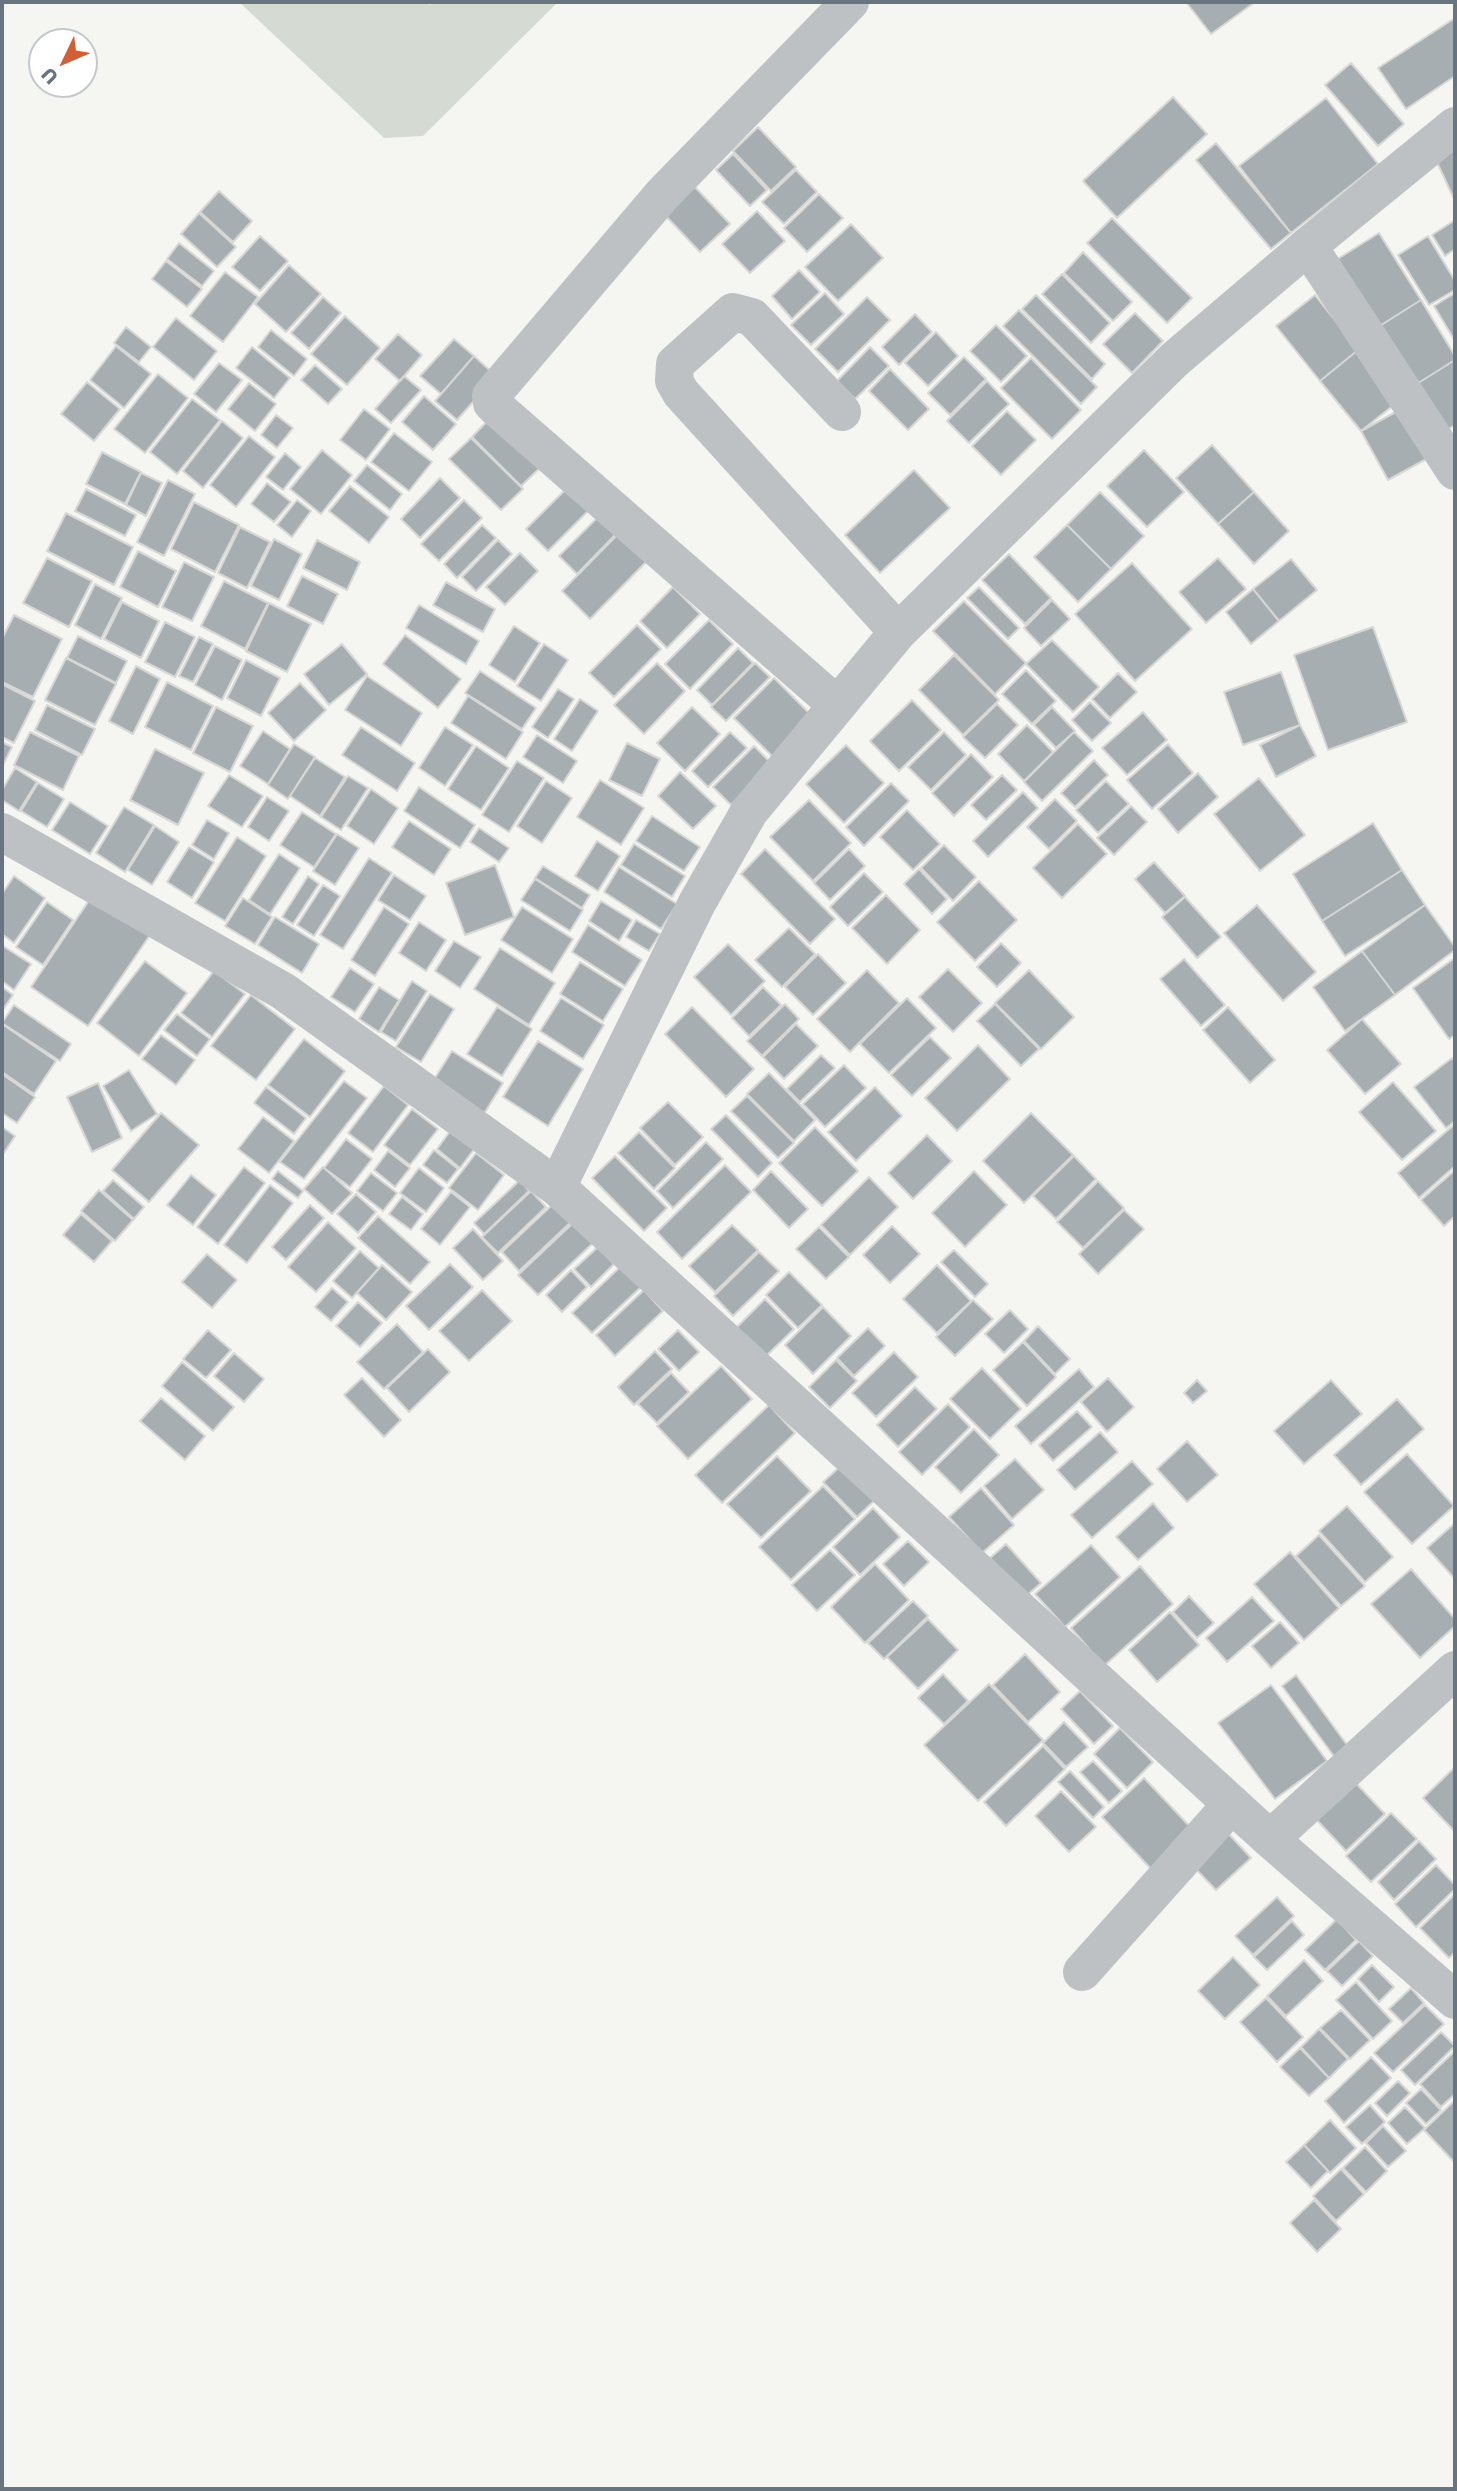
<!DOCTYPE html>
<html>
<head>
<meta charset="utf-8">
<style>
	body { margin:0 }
	#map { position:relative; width:1457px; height:2491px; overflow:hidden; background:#f5f5f2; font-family:"Golos Text",sans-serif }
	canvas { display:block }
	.frame { position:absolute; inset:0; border:4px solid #687580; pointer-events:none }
	.north { position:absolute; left:28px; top:28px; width:70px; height:70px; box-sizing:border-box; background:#fff; border:2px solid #c3c8cc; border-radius:50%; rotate:226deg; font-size:19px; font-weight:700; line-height:28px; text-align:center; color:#687580 }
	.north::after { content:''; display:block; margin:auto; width:24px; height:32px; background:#d05f38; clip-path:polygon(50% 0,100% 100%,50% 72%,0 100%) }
</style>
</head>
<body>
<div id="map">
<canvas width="1457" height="2491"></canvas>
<div class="frame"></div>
<div class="north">U</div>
</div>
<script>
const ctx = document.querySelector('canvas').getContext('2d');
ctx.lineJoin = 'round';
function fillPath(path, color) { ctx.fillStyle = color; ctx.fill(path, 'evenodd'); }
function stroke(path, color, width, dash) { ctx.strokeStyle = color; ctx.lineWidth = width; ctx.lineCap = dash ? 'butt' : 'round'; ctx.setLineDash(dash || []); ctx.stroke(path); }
const green = new Path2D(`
	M 239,2 L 427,2 L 430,5 L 433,2 L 558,2 L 423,136 L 384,138 Z`);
const building = new Path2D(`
	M 1186,2 L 1255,2 L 1211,34 Z
	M 1455,18 L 1455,76 L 1406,109 L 1378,68 Z
	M 1351,63 L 1404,124 L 1378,146 L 1325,85 Z
	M 1173,97 L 1207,134 L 1117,218 L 1083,181 Z
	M 1326,98 L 1378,164 L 1291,233 L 1239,166 Z
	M 758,127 L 796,167 L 771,191 L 733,151 Z
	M 1216,143 L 1291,233 L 1271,249 L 1196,160 Z
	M 1455,150 L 1455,201 L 1436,160 Z
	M 733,154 L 767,190 L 750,206 L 716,170 Z
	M 796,170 L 817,192 L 784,224 L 762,202 Z
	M 693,185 L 730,224 L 700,252 L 664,214 Z
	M 219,191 L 252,221 L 233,242 L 200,212 Z
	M 819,194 L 843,218 L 807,252 L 784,228 Z
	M 757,211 L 785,241 L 750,273 L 722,244 Z
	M 199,213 L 236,247 L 217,267 L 181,234 Z
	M 1112,218 L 1192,298 L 1167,323 L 1087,243 Z
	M 1455,220 L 1455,249 L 1445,256 L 1432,235 Z
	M 851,224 L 883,258 L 838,301 L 805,267 Z
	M 1379,233 L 1421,300 L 1378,327 L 1336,260 Z
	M 260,236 L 288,261 L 260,291 L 232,267 Z
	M 1428,236 L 1455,281 L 1455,290 L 1429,305 L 1398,255 Z
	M 179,243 L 214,271 L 202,286 L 167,259 Z
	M 1083,252 L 1132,302 L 1113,321 L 1064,273 Z
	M 166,261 L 202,289 L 187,307 L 152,279 Z
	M 289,265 L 321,294 L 286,332 L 255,304 Z
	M 799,270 L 820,292 L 792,319 L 772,296 Z
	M 225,272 L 258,297 L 223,342 L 190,316 Z
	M 1062,274 L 1110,323 L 1091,343 L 1042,294 Z
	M 825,293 L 844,314 L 811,345 L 791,325 Z
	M 1455,293 L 1455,341 L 1434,306 Z
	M 1036,295 L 1105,364 L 1092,379 L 1022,309 Z
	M 1315,295 L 1358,350 L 1320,381 L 1276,326 Z
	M 323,297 L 341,313 L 309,349 L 291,333 Z
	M 867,297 L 890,320 L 838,372 L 815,349 Z
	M 1421,300 L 1455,356 L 1455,360 L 1415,385 L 1378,327 Z
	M 1019,310 L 1097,387 L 1081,404 L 1003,326 Z
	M 1135,313 L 1163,341 L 1132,373 L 1103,344 Z
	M 915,314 L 932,332 L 899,365 L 882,347 Z
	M 345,316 L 380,348 L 347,385 L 311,354 Z
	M 176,318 L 217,351 L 194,380 L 153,347 Z
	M 996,325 L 1027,356 L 1001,382 L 970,351 Z
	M 126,327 L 151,347 L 139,362 L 114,343 Z
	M 271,330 L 307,359 L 294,376 L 258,347 Z
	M 936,332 L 958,356 L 928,386 L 905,363 Z
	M 398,334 L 422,355 L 400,381 L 375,359 Z
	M 454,339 L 474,356 L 441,394 L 420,376 Z
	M 116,346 L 151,374 L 124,408 L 90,380 Z
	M 252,347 L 290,378 L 274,398 L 236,368 Z
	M 870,347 L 889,366 L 855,399 L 837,381 Z
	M 1358,350 L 1400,400 L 1361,431 L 1320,381 Z
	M 474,356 L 496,376 L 457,420 L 435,401 Z
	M 964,357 L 986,379 L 950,415 L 928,393 Z
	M 1031,358 L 1081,410 L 1052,439 L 1001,388 Z
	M 1455,360 L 1455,425 L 1443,432 L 1415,385 Z
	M 219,363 L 242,380 L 216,412 L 194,394 Z
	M 315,365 L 342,389 L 328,404 L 301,380 Z
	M 890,369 L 929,409 L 908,430 L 869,391 Z
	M 158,374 L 188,398 L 145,453 L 114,429 Z
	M 404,376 L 421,390 L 391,423 L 375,409 Z
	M 987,381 L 1009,404 L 969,443 L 947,421 Z
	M 87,382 L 120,409 L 94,441 L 61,414 Z
	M 249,383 L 276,404 L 255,431 L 228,409 Z
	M 424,396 L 456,424 L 433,450 L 402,422 Z
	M 192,399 L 220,420 L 177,474 L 150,452 Z
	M 1403,408 L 1430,457 L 1388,480 L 1361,431 Z
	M 364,409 L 390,429 L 366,460 L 340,440 Z
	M 1007,411 L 1036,440 L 1001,475 L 972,446 Z
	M 276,415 L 293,428 L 277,448 L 261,435 Z
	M 492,416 L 542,466 L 521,486 L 472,437 Z
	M 222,421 L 243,438 L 203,488 L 183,471 Z
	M 394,433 L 432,462 L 409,491 L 371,462 Z
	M 249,436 L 275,457 L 236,507 L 210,485 Z
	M 471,438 L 523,489 L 501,510 L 449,459 Z
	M 1212,445 L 1254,492 L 1218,524 L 1176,478 Z
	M 322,450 L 352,475 L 321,514 L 290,489 Z
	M 1144,450 L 1184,492 L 1147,527 L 1107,486 Z
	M 102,452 L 141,472 L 125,504 L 86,484 Z
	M 285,453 L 301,467 L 283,490 L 266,477 Z
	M 367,465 L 402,494 L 390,510 L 354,481 Z
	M 914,470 L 950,508 L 880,573 L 845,535 Z
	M 141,473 L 162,483 L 146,516 L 126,505 Z
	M 440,478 L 460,498 L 420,538 L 401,519 Z
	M 168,480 L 195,494 L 164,556 L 137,542 Z
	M 267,483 L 291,502 L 274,522 L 251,504 Z
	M 350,486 L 389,517 L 369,543 L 329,511 Z
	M 86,489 L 136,515 L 125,536 L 75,511 Z
	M 566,489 L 588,511 L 548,551 L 526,529 Z
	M 1100,492 L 1144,536 L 1111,569 L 1067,525 Z
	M 1254,492 L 1289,531 L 1254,564 L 1218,524 Z
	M 297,500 L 311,511 L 292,537 L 277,525 Z
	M 464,500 L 482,518 L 439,561 L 421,544 Z
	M 194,502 L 239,525 L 215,572 L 171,549 Z
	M 66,513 L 133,547 L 114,585 L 47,551 Z
	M 598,517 L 616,534 L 577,574 L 559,556 Z
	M 482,525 L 496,538 L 457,578 L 444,564 Z
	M 1067,525 L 1111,569 L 1078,602 L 1034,557 Z
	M 240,527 L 270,542 L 247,588 L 218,573 Z
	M 618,534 L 646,562 L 590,619 L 562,591 Z
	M 274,539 L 302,554 L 279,600 L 251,586 Z
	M 317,540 L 360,562 L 347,590 L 303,568 Z
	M 498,540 L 512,554 L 476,591 L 462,577 Z
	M 138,551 L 176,571 L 158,607 L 120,587 Z
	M 520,553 L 538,571 L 505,605 L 486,587 Z
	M 1009,554 L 1051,598 L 1025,624 L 982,580 Z
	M 47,558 L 92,581 L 69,627 L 23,603 Z
	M 1218,558 L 1246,589 L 1206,623 L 1179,592 Z
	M 1291,559 L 1317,590 L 1279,621 L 1253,589 Z
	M 184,562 L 214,577 L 192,621 L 162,607 Z
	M 1132,563 L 1192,629 L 1135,681 L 1075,614 Z
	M 302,576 L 338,594 L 323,624 L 287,606 Z
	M 224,581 L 268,603 L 245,649 L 201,626 Z
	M 446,582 L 495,609 L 483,632 L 433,605 Z
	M 95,584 L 122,598 L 101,639 L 75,625 Z
	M 673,587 L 700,614 L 667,648 L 640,621 Z
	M 979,587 L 1019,628 L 1008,639 L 967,598 Z
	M 1253,589 L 1279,621 L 1251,644 L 1226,612 Z
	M 1052,600 L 1070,619 L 1041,646 L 1024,628 Z
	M 964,601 L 1026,663 L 995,694 L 933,631 Z
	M 122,602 L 159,621 L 141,658 L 104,639 Z
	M 269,603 L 311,624 L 287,672 L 246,651 Z
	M 419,605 L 479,641 L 466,664 L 406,628 Z
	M 14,615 L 62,639 L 33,697 L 2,682 L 2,639 Z
	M 709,620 L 733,644 L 690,689 L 665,664 Z
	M 165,622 L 195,637 L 175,677 L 145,662 Z
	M 637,625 L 661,649 L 614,697 L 589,673 Z
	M 514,626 L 540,643 L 515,682 L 489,665 Z
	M 1373,627 L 1407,722 L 1328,750 L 1294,655 Z
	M 405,635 L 461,679 L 438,708 L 383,664 Z
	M 78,636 L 127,661 L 116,683 L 67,658 Z
	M 199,637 L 213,644 L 193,682 L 179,676 Z
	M 1052,640 L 1099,687 L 1073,712 L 1026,664 Z
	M 342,644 L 367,674 L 329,705 L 304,674 Z
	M 544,644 L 568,660 L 541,701 L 517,686 Z
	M 215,646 L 242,660 L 222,700 L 195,685 Z
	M 738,648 L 753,663 L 712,705 L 697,690 Z
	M 954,655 L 999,700 L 963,735 L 919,690 Z
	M 66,658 L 116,684 L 95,725 L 45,700 Z
	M 246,660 L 280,678 L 261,716 L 227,698 Z
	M 657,663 L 685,691 L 644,734 L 614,705 Z
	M 755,663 L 770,677 L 726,721 L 711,707 Z
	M 136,666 L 160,679 L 133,734 L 109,721 Z
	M 1026,670 L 1056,701 L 1032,724 L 1002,694 Z
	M 480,671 L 536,708 L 522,729 L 465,693 Z
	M 1281,672 L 1300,725 L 1243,745 L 1224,692 Z
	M 1118,673 L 1137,692 L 1110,718 L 1092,699 Z
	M 367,676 L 422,713 L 401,746 L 345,710 Z
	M 774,678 L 815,719 L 775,759 L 734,718 Z
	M 167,682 L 213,706 L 191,750 L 145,727 Z
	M 300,683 L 326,710 L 294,741 L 268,713 Z
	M 2,684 L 35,701 L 14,743 L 2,737 Z
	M 558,689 L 574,699 L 548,738 L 532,727 Z
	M 468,696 L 523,732 L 506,759 L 451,723 Z
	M 580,699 L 598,711 L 572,751 L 554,739 Z
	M 912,700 L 941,730 L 899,771 L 870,741 Z
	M 1090,702 L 1111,723 L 1092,741 L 1072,720 Z
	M 997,704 L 1018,725 L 985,758 L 963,737 Z
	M 47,705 L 95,729 L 82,755 L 35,730 Z
	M 216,707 L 253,726 L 230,772 L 193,753 Z
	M 692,707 L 720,734 L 685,771 L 657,743 Z
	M 1052,707 L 1075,731 L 1056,748 L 1034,725 Z
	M 1143,712 L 1167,740 L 1127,775 L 1102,748 Z
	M 1027,725 L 1053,752 L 1024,781 L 998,754 Z
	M 1300,725 L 1316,756 L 1276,777 L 1260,745 Z
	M 361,727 L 415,763 L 397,791 L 342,755 Z
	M 445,727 L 473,745 L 445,786 L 419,768 Z
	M 263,731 L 290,749 L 268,784 L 240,766 Z
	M 30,732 L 79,756 L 63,790 L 14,765 Z
	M 730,732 L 747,748 L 708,787 L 692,771 Z
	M 944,732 L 966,755 L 931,790 L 908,767 Z
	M 1074,732 L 1093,751 L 1042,801 L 1024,782 Z
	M 537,735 L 577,761 L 563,783 L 523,757 Z
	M 2,742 L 12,747 L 2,767 Z
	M 627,743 L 660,759 L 642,796 L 609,780 Z
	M 294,744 L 315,757 L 288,799 L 268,785 Z
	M 1168,744 L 1193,773 L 1152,809 L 1127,780 Z
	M 846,745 L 884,783 L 844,823 L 806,784 Z
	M 476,746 L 509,768 L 481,810 L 448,789 Z
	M 754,746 L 772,764 L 731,805 L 713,787 Z
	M 155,749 L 204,773 L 178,825 L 130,800 Z
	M 971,754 L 993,777 L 954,816 L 932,793 Z
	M 315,758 L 345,777 L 320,816 L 290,796 Z
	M 1094,760 L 1108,775 L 1075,807 L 1061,793 Z
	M 517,761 L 544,778 L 509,832 L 482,815 Z
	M 15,768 L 37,782 L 19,811 L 2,800 L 2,790 Z
	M 680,772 L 716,806 L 693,829 L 658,796 Z
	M 1198,773 L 1218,797 L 1178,833 L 1158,809 Z
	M 229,775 L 263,796 L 242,827 L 208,806 Z
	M 1002,775 L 1017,790 L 986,820 L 971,805 Z
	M 348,776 L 368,788 L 341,830 L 321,817 Z
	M 1259,778 L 1305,835 L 1260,871 L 1214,814 Z
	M 600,780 L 644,808 L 621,845 L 577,817 Z
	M 546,781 L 572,798 L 542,843 L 517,826 Z
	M 1106,781 L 1129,804 L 1098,833 L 1076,810 Z
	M 38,783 L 64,799 L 47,827 L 21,811 Z
	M 891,783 L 909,801 L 864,846 L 846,827 Z
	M 419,787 L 475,825 L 460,848 L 404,811 Z
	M 371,789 L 398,808 L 374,844 L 347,826 Z
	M 1023,792 L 1038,808 L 988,857 L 973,841 Z
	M 267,797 L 289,811 L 269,841 L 248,827 Z
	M 1055,799 L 1077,821 L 1049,849 L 1027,827 Z
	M 809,800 L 851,843 L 813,881 L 770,837 Z
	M 70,802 L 108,826 L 90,854 L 52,830 Z
	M 1131,806 L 1147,822 L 1114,855 L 1097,838 Z
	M 124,807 L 154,825 L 125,872 L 96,853 Z
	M 907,810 L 940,844 L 913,870 L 880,837 Z
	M 302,812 L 336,834 L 314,867 L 280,845 Z
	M 652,816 L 700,847 L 684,871 L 636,841 Z
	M 207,820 L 229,833 L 214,859 L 192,845 Z
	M 409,821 L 451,849 L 434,875 L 392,847 Z
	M 1373,823 L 1402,870 L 1322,921 L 1293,874 Z
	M 1078,824 L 1107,854 L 1062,898 L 1033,868 Z
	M 155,826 L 179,842 L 152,885 L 128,870 Z
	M 479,828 L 509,848 L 499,862 L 470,842 Z
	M 337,834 L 359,848 L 335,885 L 313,871 Z
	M 237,837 L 266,856 L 225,921 L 195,903 Z
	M 597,841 L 620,856 L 598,891 L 575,876 Z
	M 634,844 L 685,876 L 672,897 L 621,865 Z
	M 944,845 L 976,877 L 953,901 L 921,868 Z
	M 189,847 L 214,862 L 192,898 L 167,882 Z
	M 765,849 L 835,919 L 810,944 L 741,874 Z
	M 849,849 L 865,866 L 830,900 L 814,883 Z
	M 279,854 L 300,868 L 270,914 L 249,900 Z
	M 369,858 L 392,873 L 343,949 L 320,935 Z
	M 1154,862 L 1185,896 L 1165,913 L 1135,879 Z
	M 495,865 L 514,917 L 465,935 L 446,883 Z
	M 543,866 L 590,895 L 582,908 L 535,878 Z
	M 619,867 L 677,904 L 661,929 L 604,892 Z
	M 919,869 L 947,899 L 932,914 L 904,884 Z
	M 1402,870 L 1425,905 L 1345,956 L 1322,921 Z
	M 864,873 L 883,892 L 848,926 L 830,907 Z
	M 394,875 L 426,896 L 410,920 L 378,900 Z
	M 14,876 L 45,898 L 14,943 L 2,934 L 2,894 Z
	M 308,876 L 319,884 L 293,924 L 282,917 Z
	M 535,879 L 583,910 L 570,931 L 521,900 Z
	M 979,881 L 1017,920 L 975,961 L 937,922 Z
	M 323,885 L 340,896 L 314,936 L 297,925 Z
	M 886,895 L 920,930 L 887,964 L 852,928 Z
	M 92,896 L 150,935 L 88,1026 L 31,987 Z
	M 1185,897 L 1221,937 L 1197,958 L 1162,917 Z
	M 243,898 L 272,917 L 255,944 L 225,926 Z
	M 601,901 L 632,920 L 619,941 L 589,921 Z
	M 47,902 L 73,920 L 43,965 L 16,947 Z
	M 1257,905 L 1316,972 L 1283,1001 L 1224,933 Z
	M 1425,905 L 1455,947 L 1455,950 L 1395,995 L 1362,951 Z
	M 384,907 L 409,924 L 375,976 L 351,960 Z
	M 522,907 L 573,939 L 552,973 L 501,940 Z
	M 275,917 L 319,944 L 302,973 L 258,945 Z
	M 636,920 L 660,934 L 649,951 L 626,937 Z
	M 419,922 L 446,940 L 426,971 L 399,953 Z
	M 588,925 L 642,960 L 625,986 L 572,952 Z
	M 789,928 L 815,954 L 782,987 L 755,960 Z
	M 454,941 L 481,957 L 460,988 L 435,971 Z
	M 1001,943 L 1021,963 L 997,987 L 977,967 Z
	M 728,944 L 765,981 L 731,1015 L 694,977 Z
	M 3,946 L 31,964 L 14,990 L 2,981 Z
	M 500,948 L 555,983 L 529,1025 L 474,989 Z
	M 1362,951 L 1395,995 L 1345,1031 L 1313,987 Z
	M 818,954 L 846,983 L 813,1015 L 785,987 Z
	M 1455,958 L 1455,1035 L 1449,1039 L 1413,988 Z
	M 1184,959 L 1225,1005 L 1201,1026 L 1160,979 Z
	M 145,961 L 187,993 L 139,1056 L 97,1023 Z
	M 580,962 L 623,989 L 603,1021 L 560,994 Z
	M 350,968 L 374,984 L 355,1012 L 331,997 Z
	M 948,969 L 982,1003 L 953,1032 L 919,997 Z
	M 867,970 L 899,1003 L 850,1052 L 817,1019 Z
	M 1029,970 L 1074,1017 L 1041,1049 L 995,1003 Z
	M 214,971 L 245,994 L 212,1037 L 181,1013 Z
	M 412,981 L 427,991 L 396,1041 L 381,1032 Z
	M 2,987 L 13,995 L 2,1011 Z
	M 379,987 L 399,1000 L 379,1032 L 359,1019 Z
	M 763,987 L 781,1005 L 749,1036 L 732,1018 Z
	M 430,994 L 454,1009 L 421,1062 L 396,1047 Z
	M 251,995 L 295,1029 L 256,1080 L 211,1046 Z
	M 561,998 L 604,1025 L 583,1059 L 540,1031 Z
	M 907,998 L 936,1028 L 889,1073 L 860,1044 Z
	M 785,1004 L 799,1019 L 762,1056 L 747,1041 Z
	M 995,1004 L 1039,1049 L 1021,1066 L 977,1021 Z
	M 14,1005 L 71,1044 L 60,1061 L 2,1023 Z
	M 497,1007 L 532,1029 L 502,1076 L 467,1054 Z
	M 692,1007 L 754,1069 L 726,1097 L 665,1034 Z
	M 1228,1007 L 1275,1060 L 1250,1083 L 1203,1030 Z
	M 177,1014 L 210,1039 L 197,1056 L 164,1030 Z
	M 1362,1019 L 1401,1064 L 1365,1094 L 1327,1050 Z
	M 2,1024 L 56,1061 L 34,1094 L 2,1072 Z
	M 796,1024 L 818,1046 L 784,1079 L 763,1057 Z
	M 161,1035 L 195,1060 L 176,1085 L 142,1059 Z
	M 930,1037 L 951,1058 L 912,1096 L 891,1075 Z
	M 304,1039 L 345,1071 L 310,1117 L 268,1085 Z
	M 538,1041 L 583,1069 L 548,1126 L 503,1097 Z
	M 978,1045 L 1010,1079 L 957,1131 L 925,1098 Z
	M 452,1051 L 503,1083 L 482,1117 L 431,1084 Z
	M 821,1055 L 835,1068 L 800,1102 L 787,1089 Z
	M 1452,1058 L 1455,1062 L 1455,1121 L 1446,1128 L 1414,1087 Z
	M 844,1065 L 866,1088 L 825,1127 L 803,1104 Z
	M 129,1070 L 157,1114 L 131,1131 L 103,1086 Z
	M 769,1073 L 815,1120 L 794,1141 L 747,1094 Z
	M 2,1074 L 35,1097 L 17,1123 L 2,1113 Z
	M 344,1081 L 367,1098 L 304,1179 L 280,1162 Z
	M 1393,1082 L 1436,1131 L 1402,1160 L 1359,1112 Z
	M 98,1083 L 122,1138 L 92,1152 L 67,1097 Z
	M 384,1086 L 408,1105 L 373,1152 L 348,1133 Z
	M 266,1087 L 306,1118 L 294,1134 L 254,1103 Z
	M 875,1087 L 902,1116 L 856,1161 L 828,1132 Z
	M 747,1096 L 794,1143 L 778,1158 L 731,1111 Z
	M 668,1102 L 703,1137 L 675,1165 L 640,1128 Z
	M 412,1109 L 438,1129 L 410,1165 L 384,1145 Z
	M 161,1113 L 199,1145 L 149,1202 L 112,1170 Z
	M 1031,1113 L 1073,1155 L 1024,1203 L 983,1161 Z
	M 726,1115 L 772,1163 L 758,1177 L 711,1129 Z
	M 263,1117 L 294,1141 L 269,1173 L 238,1149 Z
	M 1455,1124 L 1455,1166 L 1419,1198 L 1398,1173 Z
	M 2,1127 L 15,1136 L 2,1156 Z
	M 815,1127 L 858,1171 L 822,1206 L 779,1163 Z
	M 451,1130 L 475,1148 L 460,1168 L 437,1149 Z
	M 639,1132 L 675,1168 L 654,1189 L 618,1153 Z
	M 927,1135 L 952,1161 L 913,1199 L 888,1173 Z
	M 346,1139 L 372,1159 L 350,1187 L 324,1168 Z
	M 706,1142 L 723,1159 L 673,1208 L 657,1191 Z
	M 434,1150 L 458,1169 L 447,1183 L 423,1165 Z
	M 388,1151 L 410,1168 L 395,1187 L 374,1170 Z
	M 476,1153 L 504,1175 L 478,1210 L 449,1188 Z
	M 615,1156 L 667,1208 L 644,1231 L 592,1178 Z
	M 1074,1156 L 1096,1179 L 1056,1219 L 1033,1196 Z
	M 725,1165 L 751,1192 L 682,1259 L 657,1232 Z
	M 244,1167 L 265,1183 L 218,1244 L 197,1227 Z
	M 323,1167 L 352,1193 L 332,1214 L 304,1189 Z
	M 419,1168 L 444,1188 L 426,1212 L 400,1193 Z
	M 1455,1170 L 1455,1216 L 1444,1226 L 1421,1200 Z
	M 278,1171 L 303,1191 L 298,1198 L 272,1179 Z
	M 771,1171 L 808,1209 L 789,1228 L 753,1190 Z
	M 974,1171 L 1007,1205 L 965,1247 L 932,1213 Z
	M 371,1173 L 397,1193 L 383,1211 L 357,1191 Z
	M 191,1175 L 216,1195 L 193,1225 L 167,1205 Z
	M 869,1177 L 898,1207 L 850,1255 L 821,1225 Z
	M 113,1180 L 144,1207 L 134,1219 L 103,1191 Z
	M 520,1180 L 529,1191 L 484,1234 L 474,1223 Z
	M 1098,1181 L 1124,1208 L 1083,1248 L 1057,1222 Z
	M 270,1185 L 293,1203 L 247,1263 L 224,1245 Z
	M 99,1190 L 133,1220 L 115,1241 L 81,1211 Z
	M 531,1191 L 546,1207 L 498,1253 L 482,1237 Z
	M 451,1192 L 470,1207 L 440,1245 L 421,1229 Z
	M 356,1194 L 376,1212 L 358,1233 L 337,1214 Z
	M 402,1197 L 423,1214 L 411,1230 L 389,1214 Z
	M 310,1205 L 324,1218 L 286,1260 L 272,1247 Z
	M 552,1205 L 570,1223 L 519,1271 L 502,1252 Z
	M 1124,1210 L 1144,1229 L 1098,1274 L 1079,1254 Z
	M 81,1214 L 112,1241 L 94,1262 L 63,1235 Z
	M 378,1216 L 430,1262 L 410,1284 L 358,1238 Z
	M 328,1222 L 356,1248 L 316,1292 L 288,1267 Z
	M 574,1222 L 593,1243 L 538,1295 L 518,1275 Z
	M 732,1225 L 758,1250 L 715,1292 L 689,1266 Z
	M 892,1226 L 920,1254 L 890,1283 L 863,1255 Z
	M 819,1227 L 849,1257 L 826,1279 L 796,1249 Z
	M 473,1229 L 503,1261 L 483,1280 L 453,1248 Z
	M 598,1247 L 614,1264 L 591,1287 L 574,1269 Z
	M 954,1250 L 988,1284 L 975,1297 L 941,1262 Z
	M 360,1251 L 379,1268 L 352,1298 L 333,1281 Z
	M 759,1252 L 779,1271 L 733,1316 L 714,1296 Z
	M 207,1254 L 237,1280 L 212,1308 L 182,1282 Z
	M 450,1264 L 473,1287 L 429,1330 L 406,1306 Z
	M 382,1265 L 412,1292 L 386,1320 L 357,1293 Z
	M 937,1265 L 971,1301 L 937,1333 L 903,1299 Z
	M 621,1266 L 641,1287 L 592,1333 L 572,1313 Z
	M 571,1270 L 587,1287 L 562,1312 L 546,1295 Z
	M 789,1272 L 822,1305 L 798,1328 L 766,1295 Z
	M 332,1288 L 348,1302 L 331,1321 L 315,1307 Z
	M 482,1290 L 512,1321 L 469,1361 L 439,1331 Z
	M 644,1290 L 663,1311 L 615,1356 L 596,1335 Z
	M 765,1299 L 794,1329 L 763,1359 L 735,1329 Z
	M 973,1300 L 993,1319 L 955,1356 L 936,1337 Z
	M 358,1302 L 382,1323 L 360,1347 L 336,1326 Z
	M 823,1307 L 851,1336 L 813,1374 L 785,1345 Z
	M 1010,1310 L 1028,1329 L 1004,1353 L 985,1334 Z
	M 397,1324 L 423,1352 L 384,1389 L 357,1362 Z
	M 1038,1326 L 1070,1359 L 1055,1374 L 1024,1341 Z
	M 868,1328 L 885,1346 L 854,1376 L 837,1358 Z
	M 208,1330 L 231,1350 L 206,1378 L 183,1359 Z
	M 678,1330 L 699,1352 L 679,1371 L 658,1349 Z
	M 1023,1342 L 1056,1377 L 1027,1406 L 993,1370 Z
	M 428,1349 L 450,1372 L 409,1412 L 387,1388 Z
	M 655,1351 L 672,1369 L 634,1405 L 618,1387 Z
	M 894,1352 L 918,1377 L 876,1417 L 852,1393 Z
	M 234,1353 L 264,1379 L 244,1402 L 214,1376 Z
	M 836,1360 L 857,1381 L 830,1408 L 809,1387 Z
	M 182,1362 L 234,1407 L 213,1431 L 162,1386 Z
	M 721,1366 L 752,1399 L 688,1459 L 657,1426 Z
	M 982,1368 L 1021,1409 L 990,1439 L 950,1399 Z
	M 1079,1369 L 1094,1387 L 1031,1444 L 1015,1426 Z
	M 671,1373 L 689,1392 L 657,1423 L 638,1404 Z
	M 362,1378 L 401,1420 L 384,1437 L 344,1395 Z
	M 1108,1378 L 1134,1407 L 1107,1432 L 1081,1402 Z
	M 1197,1380 L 1207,1391 L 1193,1403 L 1184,1393 Z
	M 1331,1380 L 1362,1414 L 1304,1464 L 1274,1431 Z
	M 915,1387 L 937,1409 L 898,1447 L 877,1425 Z
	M 161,1398 L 205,1436 L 185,1460 L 140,1421 Z
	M 1397,1399 L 1424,1429 L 1361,1485 L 1334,1455 Z
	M 948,1404 L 970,1427 L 922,1475 L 899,1452 Z
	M 769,1405 L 795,1433 L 722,1503 L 695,1475 Z
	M 1077,1411 L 1092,1427 L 1053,1461 L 1039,1445 Z
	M 974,1429 L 999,1455 L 961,1493 L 935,1467 Z
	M 1100,1432 L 1118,1452 L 1075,1490 L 1057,1470 Z
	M 1187,1441 L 1218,1475 L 1187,1502 L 1157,1469 Z
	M 1407,1454 L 1454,1506 L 1412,1544 L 1364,1492 Z
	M 777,1456 L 811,1491 L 761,1538 L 727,1504 Z
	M 1015,1459 L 1044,1490 L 1012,1519 L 984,1486 Z
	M 1132,1461 L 1153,1484 L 1092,1538 L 1071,1515 Z
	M 842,1465 L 875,1500 L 857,1517 L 823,1482 Z
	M 823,1486 L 855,1519 L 791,1580 L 759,1547 Z
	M 981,1488 L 1014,1525 L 982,1553 L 949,1517 Z
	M 1153,1503 L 1174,1528 L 1138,1560 L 1116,1537 Z
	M 1347,1506 L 1393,1557 L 1365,1582 L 1319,1531 Z
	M 873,1508 L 900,1537 L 860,1575 L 833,1547 Z
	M 1455,1523 L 1455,1579 L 1427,1548 Z
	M 1319,1535 L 1365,1586 L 1341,1606 L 1296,1556 Z
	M 908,1541 L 929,1562 L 904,1586 L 883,1564 Z
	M 1006,1544 L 1041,1583 L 1025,1597 L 990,1558 Z
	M 1091,1545 L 1120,1577 L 1065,1627 L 1035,1594 Z
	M 830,1550 L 855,1575 L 817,1611 L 792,1585 Z
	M 1290,1552 L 1339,1608 L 1304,1640 L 1254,1584 Z
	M 875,1564 L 909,1600 L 865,1643 L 831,1607 Z
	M 1140,1566 L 1173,1604 L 1104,1666 L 1071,1628 Z
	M 1411,1569 L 1455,1619 L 1455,1626 L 1420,1658 L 1371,1604 Z
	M 1189,1596 L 1214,1623 L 1197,1638 L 1173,1612 Z
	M 1252,1597 L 1274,1621 L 1227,1662 L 1206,1638 Z
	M 913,1601 L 928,1616 L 884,1659 L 868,1643 Z
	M 1170,1612 L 1199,1645 L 1157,1682 L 1129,1650 Z
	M 928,1619 L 958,1650 L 918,1689 L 887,1657 Z
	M 1280,1622 L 1299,1643 L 1271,1668 L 1252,1646 Z
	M 1025,1654 L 1060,1692 L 1028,1722 L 993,1685 Z
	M 943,1674 L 968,1701 L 944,1724 L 918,1698 Z
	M 1296,1675 L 1350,1749 L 1336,1759 L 1282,1686 Z
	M 989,1684 L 1043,1740 L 978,1801 L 924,1745 Z
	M 1271,1685 L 1327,1761 L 1275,1799 L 1218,1723 Z
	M 1080,1691 L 1113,1726 L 1094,1744 L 1061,1709 Z
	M 1064,1722 L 1088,1747 L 1066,1767 L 1043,1743 Z
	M 1120,1728 L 1153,1762 L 1127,1788 L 1094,1754 Z
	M 1043,1746 L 1065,1769 L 1006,1826 L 984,1802 Z
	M 1093,1761 L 1122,1791 L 1109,1803 L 1080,1772 Z
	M 1455,1767 L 1455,1832 L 1423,1798 Z
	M 1070,1771 L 1104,1807 L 1093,1818 L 1058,1782 Z
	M 1144,1778 L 1195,1832 L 1154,1872 L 1102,1817 Z
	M 1352,1779 L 1385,1814 L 1346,1851 L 1313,1816 Z
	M 1061,1791 L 1096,1827 L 1069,1852 L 1035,1816 Z
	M 1391,1813 L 1417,1839 L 1371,1882 L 1346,1856 Z
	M 1226,1831 L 1251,1858 L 1216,1890 L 1191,1864 Z
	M 1419,1841 L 1436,1859 L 1394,1900 L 1378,1882 Z
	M 1436,1865 L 1455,1885 L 1455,1889 L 1416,1927 L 1395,1904 Z
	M 1455,1894 L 1455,1952 L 1449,1958 L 1420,1928 Z
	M 1277,1897 L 1294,1916 L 1253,1955 L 1235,1936 Z
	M 1337,1919 L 1356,1940 L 1325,1970 L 1305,1950 Z
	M 1292,1921 L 1304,1935 L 1267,1970 L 1254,1957 Z
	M 1359,1941 L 1373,1956 L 1342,1986 L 1327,1971 Z
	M 1233,1957 L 1260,1985 L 1225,2019 L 1198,1991 Z
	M 1304,1960 L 1323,1981 L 1286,2016 L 1267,1996 Z
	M 1372,1965 L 1394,1987 L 1379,2002 L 1358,1979 Z
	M 1356,1982 L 1392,2021 L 1373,2039 L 1336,2000 Z
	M 1411,1988 L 1424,2003 L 1403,2023 L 1389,2009 Z
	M 1266,1998 L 1303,2037 L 1277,2062 L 1240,2022 Z
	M 1425,2005 L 1444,2024 L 1393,2072 L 1374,2053 Z
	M 1341,2010 L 1370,2040 L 1350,2059 L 1320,2028 Z
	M 1319,2029 L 1348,2059 L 1329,2078 L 1301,2047 Z
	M 1441,2032 L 1455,2046 L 1415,2085 L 1401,2070 Z
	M 1300,2048 L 1329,2078 L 1309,2096 L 1280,2067 Z
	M 1455,2051 L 1455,2094 L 1441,2107 L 1420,2084 Z
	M 1371,2057 L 1391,2078 L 1344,2123 L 1325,2101 Z
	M 1398,2081 L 1410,2093 L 1387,2116 L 1375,2103 Z
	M 1421,2089 L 1441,2110 L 1426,2124 L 1406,2103 Z
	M 1455,2100 L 1455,2163 L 1424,2130 Z
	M 1370,2105 L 1385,2122 L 1362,2144 L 1346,2127 Z
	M 1405,2107 L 1425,2128 L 1407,2144 L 1388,2123 Z
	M 1330,2120 L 1356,2148 L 1330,2173 L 1304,2145 Z
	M 1383,2126 L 1406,2151 L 1388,2167 L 1366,2143 Z
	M 1304,2145 L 1328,2171 L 1311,2188 L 1286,2162 Z
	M 1365,2147 L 1387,2171 L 1366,2192 L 1343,2168 Z
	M 1341,2169 L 1364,2194 L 1336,2221 L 1313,2196 Z
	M 1314,2200 L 1341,2229 L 1317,2252 L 1290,2223 Z`);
const minor = new Path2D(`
	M 1308,246 L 1455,471
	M 842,412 L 752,317 L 733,312 L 675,364 L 674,381 L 681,393 L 898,632
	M 837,705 L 499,410 L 492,403 L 491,396 L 662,195 L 850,2
	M 2,832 L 283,991 L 557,1187 L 1270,1839 L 1455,2000
	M 557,1187 L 697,903 L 749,812 L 898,632 L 1174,360 L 1308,246 L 1455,126
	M 1270,1839 L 1455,1670
	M 1082,1972 L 1232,1804`);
fillPath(green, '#d5dad2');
fillPath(building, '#a7aeb2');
stroke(building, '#d7d7d5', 2);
stroke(minor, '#bdc1c4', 38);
</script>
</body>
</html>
